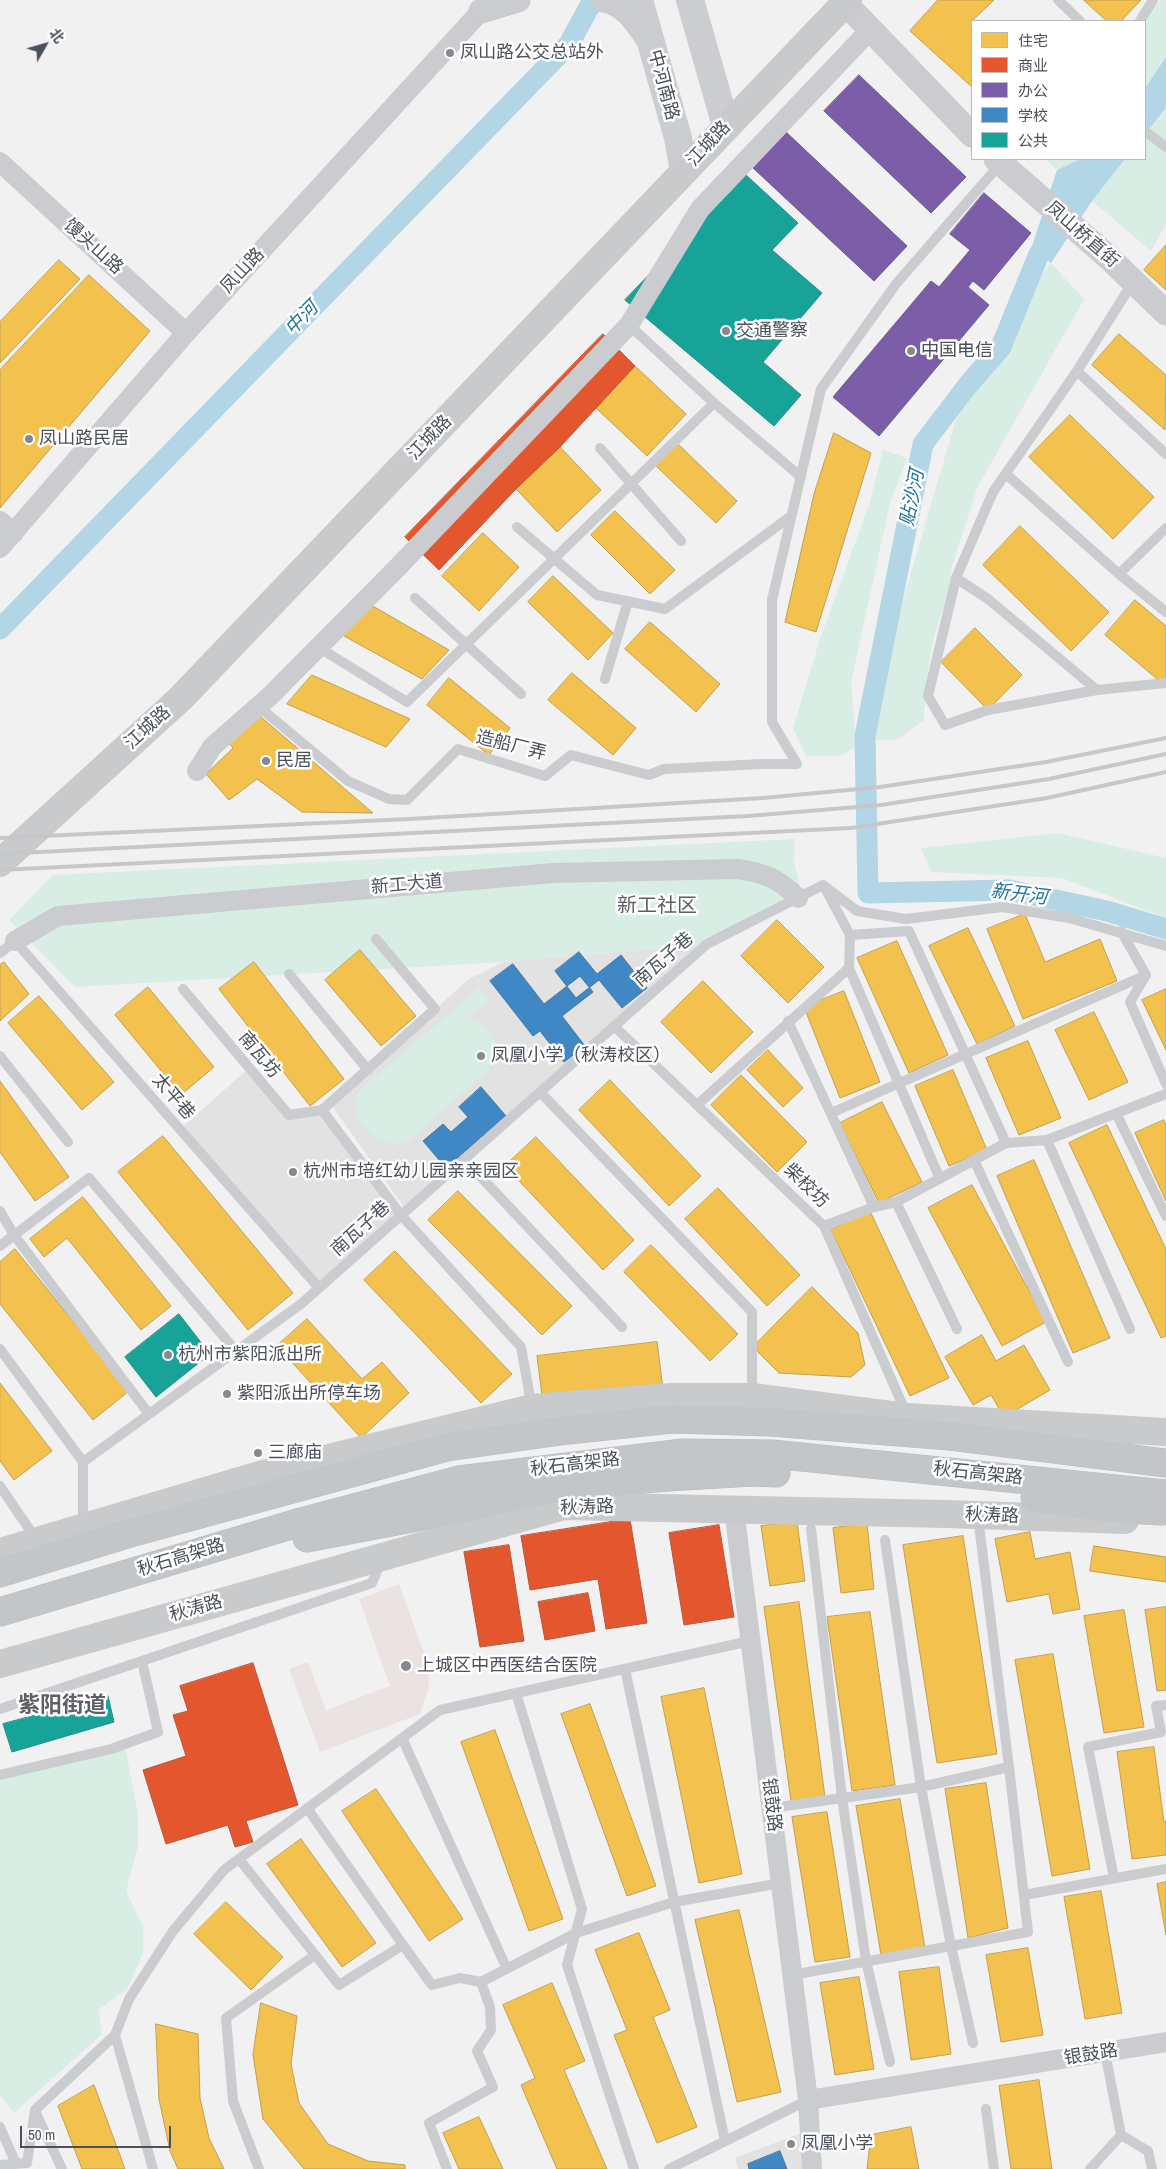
<!DOCTYPE html>
<html>
<head>
<meta charset="utf-8">
<style>
	body { margin:0 }
	#map { position:relative; width:1166px; height:2169px; overflow:hidden; background:#f1f1f1; font-family:"Archivo Narrow","Noto Sans SC",sans-serif }
	canvas { display:block }
	.legend { position:absolute; left:971px; top:20px; width:175px; height:140px; box-sizing:border-box; background:#fff; border:1px solid #b7b9bd; margin:0; padding:6px 9px; list-style:none; font-size:15px; color:#4a515b }
	.legend li { display:flex; align-items:center; gap:10px; height:25px }
	.legend b { width:25px; border:1px solid #b7b9bd }
	.north { position:absolute; left:20px; top:20px; width:50px; height:50px; -webkit-text-stroke:4px #fff; paint-order:stroke; rotate:52deg; font-size:14px; font-weight:700; line-height:20px; text-align:center; color:#4a515b }
	.north::after { content:''; display:block; margin:auto; width:18px; height:22px; background:#4a515b; clip-path:polygon(50% 0,100% 100%,50% 72%,0 100%) }
	.scale { position:absolute; left:20px; top:2126px; width:151px; height:22px; box-sizing:border-box; border:2px solid #4a515b; border-top:0; padding-left:6px; font-size:15px; line-height:18px; white-space:nowrap; color:#4a515b; -webkit-text-stroke:4px #fff; paint-order:stroke }
</style>
</head>
<body>
<div id="map">
<canvas width="1166" height="2169"></canvas>
<ul class="legend">
<li><b style="height:14px;background:#f2c14e"></b>住宅</li>
<li><b style="height:14px;background:#e4572e"></b>商业</li>
<li><b style="height:14px;background:#7b5ea7"></b>办公</li>
<li><b style="height:14px;background:#3f88c5"></b>学校</li>
<li><b style="height:14px;background:#17a398"></b>公共</li>
</ul>
<div class="north">北</div>
<div class="scale">50 m</div>
</div>
<script>
const ctx = document.querySelector('canvas').getContext('2d');
ctx.lineJoin = 'round';
function fillPath(path, color) { ctx.fillStyle = color; ctx.fill(path, 'evenodd'); }
function stroke(path, color, width, dash) { ctx.strokeStyle = color; ctx.lineWidth = width; ctx.lineCap = dash ? 'butt' : 'round'; ctx.setLineDash(dash || []); ctx.stroke(path); }
function write(font, color, halo, rows, align = 'center') {
  ctx.font = font + ' "Archivo Narrow","Noto Sans SC",sans-serif'; ctx.lineWidth = 5; ctx.setLineDash([]); ctx.textBaseline = 'middle'; ctx.strokeStyle = halo; ctx.fillStyle = color; for (const [text, x, y, turn = 0] of rows) {
    ctx.save(); ctx.translate(x, y); ctx.rotate((+turn || 0) * Math.PI / 180); ctx.textAlign = isNaN(turn) ? turn : align; if (halo) ctx.strokeText(text, 0, 0); ctx.fillText(text, 0, 0); ctx.restore();
  }
}
const education = new Path2D(`
	M 707,944 L 406,1210 L 330,1103 L 469,979 L 503,962 Z
	M 249,1068 L 289,1115 L 322,1110 L 401,1215 L 319,1288 L 180,1129 Z
	M 810,2130 L 812,2169 L 738,2169 L 735,2158 Z`);
const medical = new Path2D(`
	M 399,1584 L 428,1664 L 429,1687 L 420,1714 L 320,1752 L 289,1669 L 308,1662 L 326,1710 L 390,1686 L 359,1599 Z`);
const green = new Path2D(`
	M 1160,0 L 1166,0 L 1166,57 L 1145,88 L 1145,22 Z
	M 1166,109 L 1166,224 L 1151,251 L 1092,201 L 1125,159 L 1145,159 L 1145,134 Z
	M 1045,159 L 1080,159 L 1057,170 Z
	M 1051,263 L 1084,299 L 977,488 L 952,566 C 951,592 939,616 933,642 C 928,667 925,694 924,720 L 897,740 L 872,740 L 897,621 L 956,419 L 1008,346 L 1032,287 Z
	M 883,450 L 907,458 L 890,503 L 851,682 L 856,746 L 841,756 L 806,756 L 793,728 L 820,639 L 870,502 Z
	M 1057,833 L 1166,858 L 1166,918 L 1062,878 L 931,872 L 921,848 Z
	M 795,839 L 794,861 L 802,896 L 707,944 L 503,962 L 75,987 L 9,920 L 53,875 Z
	M 479,988 L 490,1000 L 468,1018 C 488,1024 503,1043 496,1063 L 409,1140 C 382,1155 345,1118 359,1091 Z
	M 125,1746 L 138,1814 L 138,1846 L 126,1891 L 143,1926 L 143,1953 L 127,1989 L 98,2010 L 102,2034 L 14,2113 L 0,2095 L 0,1777 Z`);
const water = new Path2D(`
	M 1166,57 L 1166,108 L 1145,134 L 1145,88 Z
	M 1080,159 L 1125,159 L 1092,201 L 1051,263 L 1031,249 L 1057,170 Z`);
const homes = new Path2D(`
	M 938,0 L 994,0 L 972,21 L 972,87 L 910,31 Z
	M 1084,0 L 1141,0 L 1121,21 L 1107,21 Z
	M 1166,245 L 1166,290 L 1144,270 Z
	M 59,260 L 80,279 L 0,363 L 0,322 Z
	M 89,275 L 150,331 L 0,508 L 0,370 Z
	M 1119,334 L 1166,375 L 1165,430 L 1092,365 Z
	M 635,366 L 686,414 L 647,456 L 596,408 Z
	M 1070,415 L 1154,497 L 1113,539 L 1029,457 Z
	M 834,433 L 871,453 L 816,632 L 785,622 L 814,494 Z
	M 677,443 L 737,501 L 716,523 L 656,466 Z
	M 560,447 L 601,490 L 557,532 L 516,489 Z
	M 615,511 L 675,570 L 650,594 L 591,535 Z
	M 1020,526 L 1109,612 L 1071,651 L 983,565 Z
	M 483,533 L 519,567 L 479,611 L 442,576 Z
	M 553,576 L 613,633 L 588,660 L 528,602 Z
	M 1135,600 L 1166,626 L 1166,681 L 1163,684 L 1105,635 Z
	M 371,605 L 449,650 L 422,679 L 344,636 Z
	M 650,622 L 720,684 L 696,712 L 625,649 Z
	M 975,628 L 1022,675 L 988,710 L 941,662 Z
	M 572,673 L 636,728 L 613,755 L 548,700 Z
	M 312,675 L 410,719 L 386,747 L 287,704 Z
	M 449,678 L 510,728 L 489,755 L 427,705 Z
	M 247,705 L 373,813 L 302,812 L 257,779 L 229,800 L 206,774 L 233,748 L 222,734 Z
	M 1025,914 L 1045,962 L 1100,939 L 1117,981 L 1023,1019 L 987,929 Z
	M 777,920 L 824,967 L 788,1003 L 741,956 Z
	M 968,928 L 1015,1026 L 977,1044 L 929,946 Z
	M 897,941 L 948,1055 L 909,1073 L 857,958 Z
	M 360,950 L 416,1016 L 381,1046 L 325,980 Z
	M 4,962 L 29,994 L 0,1021 L 0,965 Z
	M 254,962 L 344,1079 L 310,1106 L 219,989 Z
	M 703,981 L 753,1032 L 711,1073 L 661,1022 Z
	M 148,987 L 214,1067 L 181,1095 L 115,1015 Z
	M 1166,989 L 1166,1050 L 1142,1000 Z
	M 844,991 L 880,1082 L 840,1098 L 804,1007 Z
	M 39,996 L 114,1082 L 82,1110 L 8,1023 Z
	M 1094,1012 L 1128,1082 L 1089,1100 L 1055,1030 Z
	M 1028,1041 L 1061,1118 L 1019,1135 L 986,1058 Z
	M 768,1050 L 803,1088 L 783,1107 L 747,1070 Z
	M 953,1070 L 987,1150 L 949,1166 L 915,1086 Z
	M 741,1075 L 807,1142 L 777,1172 L 711,1105 Z
	M 610,1080 L 701,1176 L 669,1206 L 579,1110 Z
	M 0,1081 L 69,1177 L 35,1201 L 0,1152 Z
	M 882,1102 L 922,1182 L 879,1203 L 840,1123 Z
	M 1164,1120 L 1166,1125 L 1166,1201 L 1135,1133 Z
	M 1107,1125 L 1166,1249 L 1166,1336 L 1161,1338 L 1069,1143 Z
	M 163,1136 L 293,1293 L 248,1330 L 118,1172 Z
	M 536,1137 L 634,1240 L 603,1270 L 505,1166 Z
	M 1034,1160 L 1110,1338 L 1073,1353 L 997,1176 Z
	M 972,1185 L 1046,1322 L 1002,1346 L 928,1208 Z
	M 718,1188 L 800,1275 L 767,1306 L 685,1219 Z
	M 458,1191 L 572,1306 L 542,1335 L 428,1220 Z
	M 83,1197 L 171,1306 L 141,1330 L 67,1238 L 44,1257 L 30,1239 Z
	M 870,1211 L 949,1378 L 910,1396 L 831,1230 Z
	M 651,1245 L 738,1334 L 710,1361 L 624,1272 Z
	M 15,1249 L 129,1391 L 93,1420 L 0,1304 L 0,1262 Z
	M 395,1251 L 512,1374 L 481,1403 L 364,1280 Z
	M 812,1287 L 858,1333 L 865,1365 L 851,1377 L 779,1373 L 753,1347 Z
	M 307,1319 L 362,1379 L 382,1362 L 409,1393 L 361,1438 L 277,1346 Z
	M 982,1335 L 996,1361 L 1024,1345 L 1050,1390 L 1004,1417 L 991,1395 L 973,1405 L 945,1357 Z
	M 657,1342 L 663,1389 L 543,1403 L 537,1356 Z
	M 0,1383 L 52,1451 L 14,1480 L 0,1461 Z
	M 797,1522 L 805,1581 L 770,1586 L 761,1526 Z
	M 867,1524 L 874,1589 L 841,1593 L 833,1528 Z
	M 1030,1532 L 1035,1559 L 1070,1552 L 1080,1609 L 1053,1614 L 1049,1594 L 1007,1602 L 995,1539 Z
	M 963,1536 L 997,1754 L 937,1763 L 903,1545 Z
	M 1094,1546 L 1166,1557 L 1166,1582 L 1090,1571 Z
	M 799,1602 L 825,1797 L 791,1801 L 764,1607 Z
	M 1166,1607 L 1166,1690 L 1157,1691 L 1145,1610 Z
	M 1124,1610 L 1144,1727 L 1104,1733 L 1084,1616 Z
	M 870,1612 L 895,1785 L 852,1791 L 827,1617 Z
	M 1053,1654 L 1090,1869 L 1052,1876 L 1015,1660 Z
	M 704,1688 L 742,1874 L 699,1883 L 661,1697 Z
	M 590,1704 L 656,1886 L 627,1896 L 561,1714 Z
	M 495,1730 L 563,1919 L 529,1931 L 461,1742 Z
	M 1154,1747 L 1164,1822 L 1166,1821 L 1166,1855 L 1132,1859 L 1117,1752 Z
	M 986,1783 L 1008,1928 L 968,1938 L 945,1789 Z
	M 376,1789 L 463,1919 L 429,1941 L 342,1811 Z
	M 900,1799 L 925,1948 L 881,1955 L 856,1806 Z
	M 827,1812 L 850,1957 L 815,1962 L 792,1817 Z
	M 301,1839 L 376,1943 L 342,1967 L 267,1864 Z
	M 1166,1882 L 1166,1935 L 1157,1884 Z
	M 1101,1891 L 1122,2013 L 1085,2019 L 1064,1897 Z
	M 226,1902 L 283,1957 L 251,1990 L 194,1934 Z
	M 739,1910 L 781,2092 L 737,2102 L 695,1920 Z
	M 639,1933 L 670,2010 L 653,2017 L 697,2127 L 657,2143 L 614,2035 L 627,2030 L 595,1950 Z
	M 1028,1948 L 1043,2035 L 1001,2042 L 986,1955 Z
	M 939,1967 L 951,2054 L 911,2060 L 899,1972 Z
	M 859,1977 L 874,2069 L 835,2075 L 820,1983 Z
	M 552,1983 L 585,2061 L 564,2070 L 607,2169 L 557,2169 L 521,2085 L 535,2078 L 503,2005 Z
	M 261,2003 L 297,2016 L 291,2064 L 299,2103 L 328,2144 L 368,2161 L 405,2165 L 405,2169 L 304,2169 L 263,2119 L 253,2055 Z
	M 156,2024 L 198,2034 L 200,2098 L 209,2138 L 224,2169 L 178,2169 L 170,2151 L 159,2099 Z
	M 1039,2080 L 1052,2169 L 1011,2169 L 999,2086 Z
	M 94,2085 L 125,2169 L 82,2169 L 58,2106 Z
	M 479,2117 L 503,2169 L 459,2169 L 443,2133 Z
	M 911,2127 L 919,2169 L 867,2169 L 871,2135 Z`);
const shops = new Path2D(`
	M 603,334 L 635,366 L 560,447 L 516,489 L 439,570 L 405,537 Z
	M 630,1519 L 647,1623 L 606,1629 L 598,1579 L 530,1590 L 521,1536 Z
	M 719,1525 L 734,1617 L 684,1625 L 669,1533 Z
	M 509,1545 L 524,1641 L 480,1647 L 464,1552 Z
	M 588,1593 L 595,1631 L 545,1640 L 538,1602 Z
	M 253,1663 L 298,1805 L 246,1821 L 253,1842 L 235,1847 L 228,1825 L 166,1844 L 143,1770 L 186,1756 L 173,1715 L 188,1711 L 180,1686 Z`);
const offices = new Path2D(`
	M 859,75 L 966,177 L 931,213 L 824,111 Z
	M 785,131 L 907,246 L 874,281 L 752,167 Z
	M 984,193 L 1031,233 L 984,290 L 973,281 L 968,287 L 989,305 L 879,436 L 833,397 L 931,281 L 939,287 L 970,250 L 950,234 Z`);
const schools = new Path2D(`
	M 579,952 L 597,974 L 621,955 L 647,988 L 622,1008 L 599,980 L 576,998 L 555,971 Z
	M 513,964 L 544,1004 L 580,976 L 593,992 L 562,1016 L 585,1046 L 564,1062 L 540,1031 L 533,1036 L 490,981 Z
	M 481,1087 L 506,1116 L 446,1168 L 423,1141 L 443,1124 L 451,1132 L 468,1117 L 459,1107 Z
	M 780,2151 L 787,2169 L 749,2169 L 748,2164 Z`);
const public = new Path2D(`
	M 746,175 L 798,223 L 772,250 L 822,293 L 763,362 L 801,395 L 774,426 L 625,300 Z
	M 179,1314 L 210,1354 L 156,1397 L 125,1357 Z
	M 108,1696 L 114,1722 L 12,1752 L 3,1724 Z`);
const canal = new Path2D(`
	M 1057,231 L 1039,254 L 1001,347 L 968,385 L 923,444 L 865,736 L 868,893 L 1009,890 L 1107,911 L 1166,929
	M 0,629 L 569,44 L 593,0`);
const service = new Path2D(`
	M 1058,0 L 1080,21
	M 1140,21 L 1153,0
	M 1145,131 L 1166,147
	M 1133,282 L 1077,371 L 1166,454
	M 629,325 L 714,403 L 801,477
	M 1077,371 L 993,492 L 956,578 L 928,696 L 945,725 L 988,710 L 1097,690 L 1166,683
	M 600,448 L 681,541
	M 1006,474 L 1119,574 L 1166,528
	M 517,527 L 597,595 L 665,609 L 791,516
	M 1119,574 L 1166,612
	M 956,578 L 988,599 L 1097,690
	M 415,598 L 521,694
	M 318,647 L 407,702 L 714,403
	M 605,679 L 628,601
	M 258,706 L 348,781 L 389,799 L 407,800 L 458,749 L 545,776 L 571,755 L 649,775 L 664,769 L 762,764 L 797,764
	M 797,764 L 772,722 L 772,600 L 821,389 L 896,284 L 1000,164
	M 823,885 L 857,911 L 906,919 L 1002,907 L 1069,918 L 1166,946
	M 1121,931 L 1146,975 L 1130,1002 L 1166,1084
	M 850,935 L 909,931 L 1006,1143 L 1047,1140 L 1130,1329
	M 376,939 L 435,1009 L 322,1110 L 401,1215 L 521,1347 L 532,1408
	M 0,953 L 15,941 L 319,1288
	M 849,968 L 940,1179
	M 289,974 L 368,1070
	M 183,989 L 289,1115 L 322,1110
	M 788,1021 L 874,1207
	M 614,1026 L 824,1226 L 907,1415
	M 0,1056 L 68,1142
	M 540,1092 L 752,1312 L 752,1395
	M 697,1105 L 849,968 L 850,935 L 825,888
	M 831,1113 L 1146,975
	M 1116,1113 L 1166,1216
	M 1047,1140 L 1166,1094
	M 464,1159 L 622,1327
	M 974,1160 L 1068,1362
	M 896,1202 L 957,1329
	M 0,1211 L 14,1235 L 149,1414
	M 824,1226 L 874,1207 L 896,1202 L 1006,1143
	M 0,1246 L 89,1178 L 236,1351
	M 0,1349 L 83,1462
	M 0,1486 L 36,1539
	M 83,1526 L 83,1462 L 301,1304 L 707,944 L 823,885
	M 811,1529 L 842,1798 L 866,1961 L 890,2062
	M 885,1540 L 921,1787 L 951,1946 L 973,2043
	M 625,1669 L 725,2141
	M 516,1693 L 582,1909 L 567,1965 L 634,2169
	M 0,1709 L 372,1583 L 381,1561
	M 402,1738 L 507,1969
	M 0,1775 L 111,1749 L 158,1732 L 142,1661
	M 307,1808 L 403,1945
	M 771,1808 L 921,1787 L 1009,1767 L 978,1517
	M 239,1859 L 339,1985 L 403,1945 L 432,1985 L 460,1978 L 481,1982 L 576,1933 L 674,1902 L 781,1883
	M 1114,1878 L 1088,1747 L 1161,1732 L 1156,1706 L 1166,1705
	M 1024,1895 L 1166,1869
	M 792,1975 L 1028,1932 L 1009,1767
	M 115,2035 L 153,2169
	M 1105,2052 L 1121,2135 L 1148,2151 L 1152,2169
	M 986,2109 L 994,2169
	M 35,2111 L 62,2169
	M 0,2127 L 16,2164
	M 0,2165 L 27,2163 L 35,2110 L 115,2035 L 129,1999 L 173,1931 L 224,1870 L 440,1710 L 750,1641
	M 259,2169 L 233,2101 L 226,2018 L 315,1955
	M 447,2169 L 429,2123 L 493,2087 L 477,2051 L 491,2030 L 490,2007 L 481,1982
	M 669,2169 L 808,2100
	M 1090,2169 L 1121,2135`);
const minor = new Path2D(`
	M 0,162 L 186,333
	M 0,521 L 14,533
	M 0,548 L 186,333 L 491,0
	M 197,771 L 212,747 L 270,696 L 398,567 L 629,325 L 700,209 L 871,29
	M 15,941 L 58,916 L 554,873 L 737,869 C 765,873 778,878 798,898
	M 734,1509 L 808,2100 L 812,2169
	M 808,2100 L 1166,2042`);
const tertiary = new Path2D(`
	M 603,0 C 625,3 637,23 648,39
	M 844,2 L 972,135
	M 481,11 L 518,0
	M 996,159 L 1108,257 L 1166,313`);
const secondary = new Path2D(`
	M 639,0 L 678,138 L 684,171
	M 690,0 L 726,126`);
const primary = new Path2D(`
	M 0,863 L 180,699 L 848,0
	M 0,1552 L 263,1474 L 532,1408 L 672,1397 L 752,1397 L 907,1417 L 1166,1432
	M 0,1664 L 564,1506 L 946,1514 L 1125,1520`);
const trunk = new Path2D(`
	M 1035,1498 L 1107,1508 L 1161,1511
	M 307,1538 L 460,1509 L 563,1486 L 668,1477 L 753,1472 L 776,1473
	M 0,1573 L 134,1532 L 447,1447 L 568,1430 L 672,1419 L 770,1422 L 950,1436 L 1166,1463
	M 0,1612 L 301,1522 L 459,1480 L 683,1453 L 772,1454 L 1166,1494`);
const rail = new Path2D(`
	M 0,838 L 409,819 L 763,798 L 880,787 L 1046,762 L 1166,738
	M 0,854 L 748,816 L 881,805 L 1049,779 L 1166,754
	M 0,870 L 851,828 L 1047,798 L 1166,772`);
const markers = [
	[450,53,5,"#848990"],
	[726,331,5,"#848990"],
	[911,351,5,"#848990"],
	[29,439,5,"#848990"],
	[266,761,5,"#848990"],
	[481,1056,5,"#848990"],
	[293,1172,5,"#848990"],
	[168,1355,5,"#848990"],
	[227,1394,5,"#848990"],
	[258,1453,5,"#848990"],
	[406,1666,6,"#848990"],
	[791,2144,5,"#848990"]
];
const poiNames = [
	["凤山路公交总站外",460,53],
	["交通警察",736,331],
	["中国电信",921,351],
	["凤山路民居",39,439],
	["民居",276,761],
	["凤凰小学（秋涛校区）",491,1056],
	["杭州市培红幼儿园亲亲园区",303,1172],
	["杭州市紫阳派出所",178,1355],
	["紫阳派出所停车场",237,1394],
	["三廊庙",268,1453],
	["上城区中西医结合医院",417,1666],
	["凤凰小学",801,2144]
];
const streetNames = [
	["中河南路",663,85,75],
	["江城路",709,144,-47],
	["凤山桥直街",1082,235,41],
	["馒头山路",93,247,42],
	["凤山路",243,271,-47],
	["江城路",430,438,-46],
	["江城路",148,728,-42],
	["造船厂弄",511,746,14],
	["新工大道",407,885,-5],
	["南瓦子巷",664,960,-41],
	["南瓦坊",259,1055,50],
	["太平巷",173,1097,49],
	["柴校坊",806,1186,44],
	["南瓦子巷",361,1229,-42],
	["秋石高架路",575,1465,-7],
	["秋石高架路",978,1474,6],
	["秋涛路",587,1508,-2],
	["秋涛路",992,1516,2],
	["秋石高架路",181,1558,-17],
	["秋涛路",196,1609,-16],
	["银鼓路",771,1805,83],
	["银鼓路",1091,2055,-9]
];
const waterNames = [
	["中河",302,319,-46],
	["贴沙河",913,498,-79],
	["新开河",1019,895,7]
];
const quarterNames = [
	["新工社区",657,907]
];
const districtNames = [
	["紫阳街道",62,1706]
];
fillPath(education, '#e3e2e2');
fillPath(medical, '#ebe3e1');
fillPath(green, '#d8ede3');
fillPath(water, '#b2d6e6');
fillPath(homes, '#f2c14e');
stroke(homes, '#c09f52', 1);
fillPath(shops, '#e4572e');
stroke(shops, '#b6553c', 1);
fillPath(offices, '#7b5ea7');
stroke(offices, '#6c5a90', 1);
fillPath(schools, '#3f88c5');
stroke(schools, '#4278a5', 1);
fillPath(public, '#17a398');
stroke(public, '#268a86', 1);
stroke(canal, '#b2d6e6', 21);
stroke(trunk, '#b7babf', 29);
stroke(service, '#cbcccf', 10);
stroke(minor, '#cbcccf', 20);
stroke(tertiary, '#cbcccf', 25);
stroke(secondary, '#cccdd0', 28);
stroke(primary, '#c8cacc', 28);
stroke(trunk, '#c2c6c8', 28);
stroke(rail, '#c6c7c9', 4);
for (const [x, y, r, color] of markers) { const dot = new Path2D(); dot.arc(x, y, r, 0, 2 * Math.PI); ctx.fillStyle = color; ctx.fill(dot); stroke(dot, '#fff', 2); }
write('18px', '#4a515b', '#fff', poiNames, 'left');
write('18px', '#4a515b', '#fff', streetNames);
write('italic 19px', '#1f7399', '#fff', waterNames);
write('20px', '#5d5f64', '#fff', quarterNames);
write('bold 22px', '#5d5f64', '#fff', districtNames);
</script>
</body>
</html>
